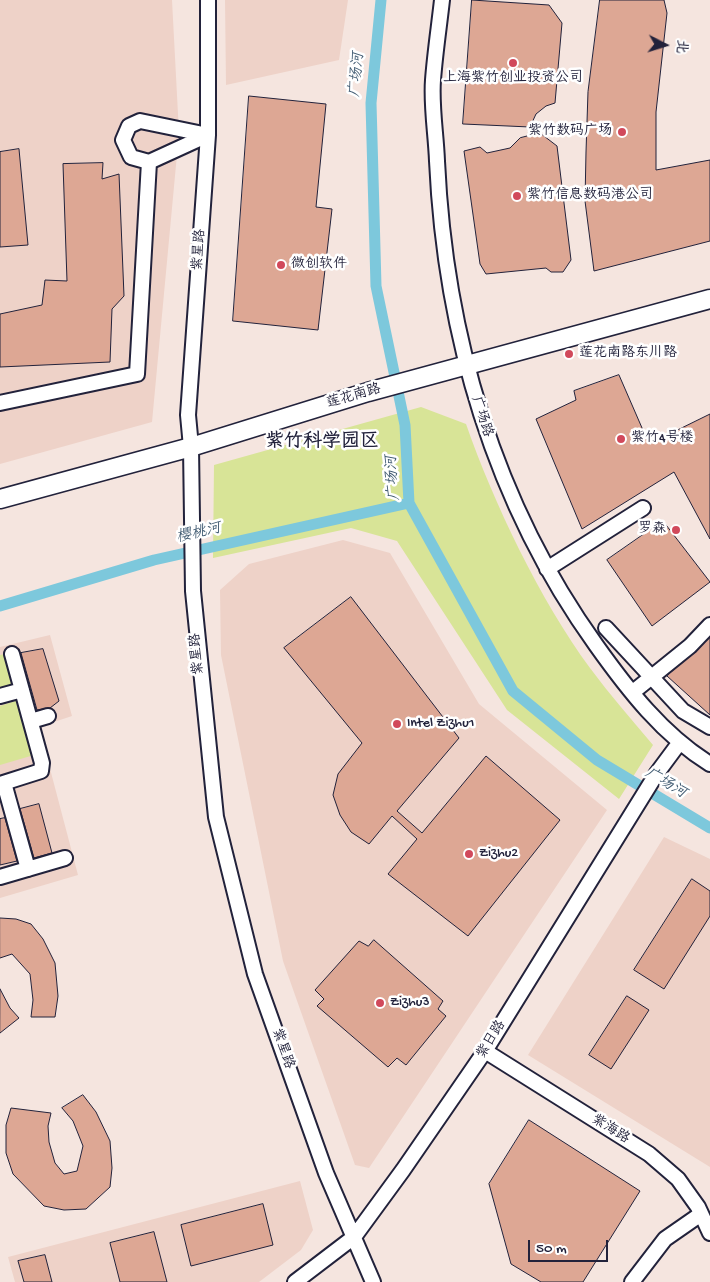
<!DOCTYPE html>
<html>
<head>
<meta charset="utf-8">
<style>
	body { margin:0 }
	#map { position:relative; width:710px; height:1282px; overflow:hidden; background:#f5e5df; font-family:"Gochi Hand","LXGW WenKai TC",sans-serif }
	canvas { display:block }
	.north { position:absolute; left:640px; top:20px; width:50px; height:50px; -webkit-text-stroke:4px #fff; paint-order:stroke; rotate:95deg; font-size:14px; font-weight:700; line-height:20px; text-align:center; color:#22223b }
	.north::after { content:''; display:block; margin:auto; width:18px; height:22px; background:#22223b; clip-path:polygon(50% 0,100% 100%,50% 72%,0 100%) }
	.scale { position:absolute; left:528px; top:1240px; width:80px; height:22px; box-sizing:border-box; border:2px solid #22223b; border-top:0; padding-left:6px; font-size:15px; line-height:18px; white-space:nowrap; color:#22223b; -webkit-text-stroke:4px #fff; paint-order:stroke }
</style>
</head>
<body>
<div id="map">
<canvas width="710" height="1282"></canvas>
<div class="north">北</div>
<div class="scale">50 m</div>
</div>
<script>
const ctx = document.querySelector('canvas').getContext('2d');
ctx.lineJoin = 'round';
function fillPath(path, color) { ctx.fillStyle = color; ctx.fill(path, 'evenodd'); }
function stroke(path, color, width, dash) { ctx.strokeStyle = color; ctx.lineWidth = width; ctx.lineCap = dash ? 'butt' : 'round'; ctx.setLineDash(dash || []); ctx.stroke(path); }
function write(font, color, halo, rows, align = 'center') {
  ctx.font = font + ' "Gochi Hand","LXGW WenKai TC",sans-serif'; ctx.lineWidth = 5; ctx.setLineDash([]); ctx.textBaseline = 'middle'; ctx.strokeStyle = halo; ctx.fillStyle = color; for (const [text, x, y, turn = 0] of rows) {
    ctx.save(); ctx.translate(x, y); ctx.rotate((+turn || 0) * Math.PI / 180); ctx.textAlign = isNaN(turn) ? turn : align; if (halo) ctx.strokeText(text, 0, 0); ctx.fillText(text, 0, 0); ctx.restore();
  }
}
const built = new Path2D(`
	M 0,0 L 172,0 L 179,133 L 152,422 L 0,464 Z
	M 225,0 L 348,0 L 339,60 L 226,85 Z
	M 343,540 L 390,553 L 479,704 L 607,810 L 369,1168 L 355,1165 L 283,961 L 221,655 L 220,590 L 249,564 Z
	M 50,635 L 72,716 L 39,727 L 78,875 L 0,898 L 0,647 Z
	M 664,837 L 710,859 L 710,1167 L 528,1055 Z
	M 300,1181 L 313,1230 L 301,1250 L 259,1282 L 15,1282 L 8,1257 Z`);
const green = new Path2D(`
	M 421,407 L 466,424 C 494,504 540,600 590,668 C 610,695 632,720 653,745 L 619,799 L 507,710 L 397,541 L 351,528 L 213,558 L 214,465 Z
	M 6,654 L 14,684 L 0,688 L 0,655 Z
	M 18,700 L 34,755 L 0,765 L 0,706 Z`);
const canal = new Path2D(`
	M 381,0 L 371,103 L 376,286 L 405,425 L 409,503 L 513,691 L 597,760 L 710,828
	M 0,606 L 154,560 L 409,503`);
const building = new Path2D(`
	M 472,0 L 549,5 L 562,23 L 555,103 L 546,106 L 536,114 L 530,127 L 463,124 Z
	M 600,0 L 664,0 L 667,13 L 656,112 L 656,170 L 710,160 L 710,241 L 594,271 L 585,201 L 586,152 L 588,92 Z
	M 249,96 L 326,104 L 316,207 L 332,209 L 318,330 L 233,321 Z
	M 540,133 L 557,146 L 571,260 L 563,272 L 551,272 L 546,268 L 486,274 L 480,264 L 464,151 L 480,147 L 487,153 L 510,148 L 520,138 Z
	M 19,149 L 28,245 L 0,247 L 0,152 Z
	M 103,163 L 102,179 L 119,174 L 124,296 L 112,309 L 110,362 L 0,367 L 0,314 L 42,305 L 45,280 L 67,281 L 63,164 Z
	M 619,375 L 649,444 L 710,414 L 710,539 L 674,472 L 582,529 L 536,419 L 576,400 L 574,391 Z
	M 663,521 L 710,582 L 652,626 L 607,560 Z
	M 351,597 L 459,738 L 397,811 L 422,833 L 486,756 L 560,820 L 468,936 L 388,874 L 417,839 L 392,816 L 369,844 L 351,832 L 340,815 L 333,795 L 338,774 L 362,743 L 284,648 Z
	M 710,638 L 710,715 L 667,676 Z
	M 43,649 L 59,701 L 50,708 L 37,710 L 21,653 Z
	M 39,804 L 52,853 L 34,858 L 20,809 Z
	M 5,818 L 17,861 L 0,865 L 0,819 Z
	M 692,879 L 710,891 L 710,916 L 664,989 L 634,970 Z
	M 0,918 L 16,919 L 31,924 L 43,939 L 55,963 L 58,996 L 55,1017 L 31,1017 L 33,1000 L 30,974 L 12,954 L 0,958 Z
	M 374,940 L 443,1001 L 438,1009 L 446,1016 L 406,1065 L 397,1058 L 388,1067 L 317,1006 L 324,999 L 315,990 L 359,941 L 368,946 Z
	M 0,989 L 10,1008 L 19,1018 L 0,1033 Z
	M 627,996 L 649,1010 L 611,1069 L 589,1055 Z
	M 83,1095 L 96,1112 L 110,1141 L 112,1168 L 110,1187 L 86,1209 L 64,1210 L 44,1206 L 13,1174 L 6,1153 L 6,1125 L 11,1108 L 51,1113 L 48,1126 L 49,1142 L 55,1163 L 64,1174 L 77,1171 L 83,1146 L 73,1121 L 62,1108 Z
	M 529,1120 L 640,1191 L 583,1282 L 541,1282 L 511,1264 L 489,1184 Z
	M 263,1204 L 273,1245 L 191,1266 L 181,1225 Z
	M 154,1232 L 167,1282 L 120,1282 L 110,1243 Z
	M 45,1255 L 52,1282 L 24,1282 L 18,1261 Z`);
const minor = new Path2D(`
	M 208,0 L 208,135 L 188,415 L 191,447 L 193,591 L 216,817 L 255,974 L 326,1173 L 373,1282
	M 442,0 C 439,27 435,53 433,80 C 431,106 436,134 437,161 C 445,334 494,503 596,645 C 628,690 663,735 710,764
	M 140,121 L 208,135 L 149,162 L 131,157 L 123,140 L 129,126 Z
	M 0,403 L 137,374 L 149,162
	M 547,569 L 643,508
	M 606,628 L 683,711 L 710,727
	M 633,692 L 690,646 L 710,625
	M 0,696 L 22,690
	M 31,721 L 48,716
	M 4,783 L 28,869
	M 0,784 L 41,771 L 42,763 L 12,654
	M 0,877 L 65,858
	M 485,1051 L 649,1154 L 678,1179 L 698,1207 L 710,1233
	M 295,1282 L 354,1237 L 403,1170 L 485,1051 L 657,773 L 680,742
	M 632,1282 L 665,1239 L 701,1214`);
const major = new Path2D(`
	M 0,499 L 191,447 L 368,392 L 710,299`);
const markers = [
	[513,63,5,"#d1495b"],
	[622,132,5,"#d1495b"],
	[517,196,5,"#d1495b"],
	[281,265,5,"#d1495b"],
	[569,354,5,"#d1495b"],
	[621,439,5,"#d1495b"],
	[676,530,5,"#d1495b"],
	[397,724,5,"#d1495b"],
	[469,854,5,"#d1495b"],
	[380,1003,5,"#d1495b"]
];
const poiNames = [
	["上海紫竹创业投资公司",513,79,"center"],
	["紫竹数码广场",612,132,"right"],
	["紫竹信息数码港公司",527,196],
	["微创软件",291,265],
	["莲花南路东川路",579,354],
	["紫竹4号楼",631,439],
	["罗森",666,530,"right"],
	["Intel Zizhu1",407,724],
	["Zizhu2",479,854],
	["Zizhu3",390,1003]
];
const streetNames = [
	["紫星路",200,250,-86],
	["莲花南路",354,397,-16],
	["广场路",481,417,72],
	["紫星路",198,654,-95],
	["紫日路",492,1040,-58],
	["紫星路",282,1049,71],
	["紫海路",610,1130,32]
];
const waterNames = [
	["广场河",358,75,-85],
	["广场河",394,478,-94],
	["樱桃河",199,534,-13],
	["广场河",665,784,31]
];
const districtNames = [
	["紫竹科学园区",322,443]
];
fillPath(built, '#eed2c8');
fillPath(green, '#d8e497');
stroke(canal, '#7dc8dc', 11);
fillPath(building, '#dda794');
stroke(building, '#22223b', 1);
stroke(minor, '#22223b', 18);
stroke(major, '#22223b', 21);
stroke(minor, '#fff', 14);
stroke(major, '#fff', 18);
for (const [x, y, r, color] of markers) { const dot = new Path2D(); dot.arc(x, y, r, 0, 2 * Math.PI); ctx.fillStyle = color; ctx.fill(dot); stroke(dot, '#fff', 2); }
write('14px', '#22223b', '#fff', poiNames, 'left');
write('14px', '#22223b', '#fff', streetNames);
write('italic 15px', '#425c73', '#fff', waterNames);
write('bold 19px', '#22223b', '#fff', districtNames);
</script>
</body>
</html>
